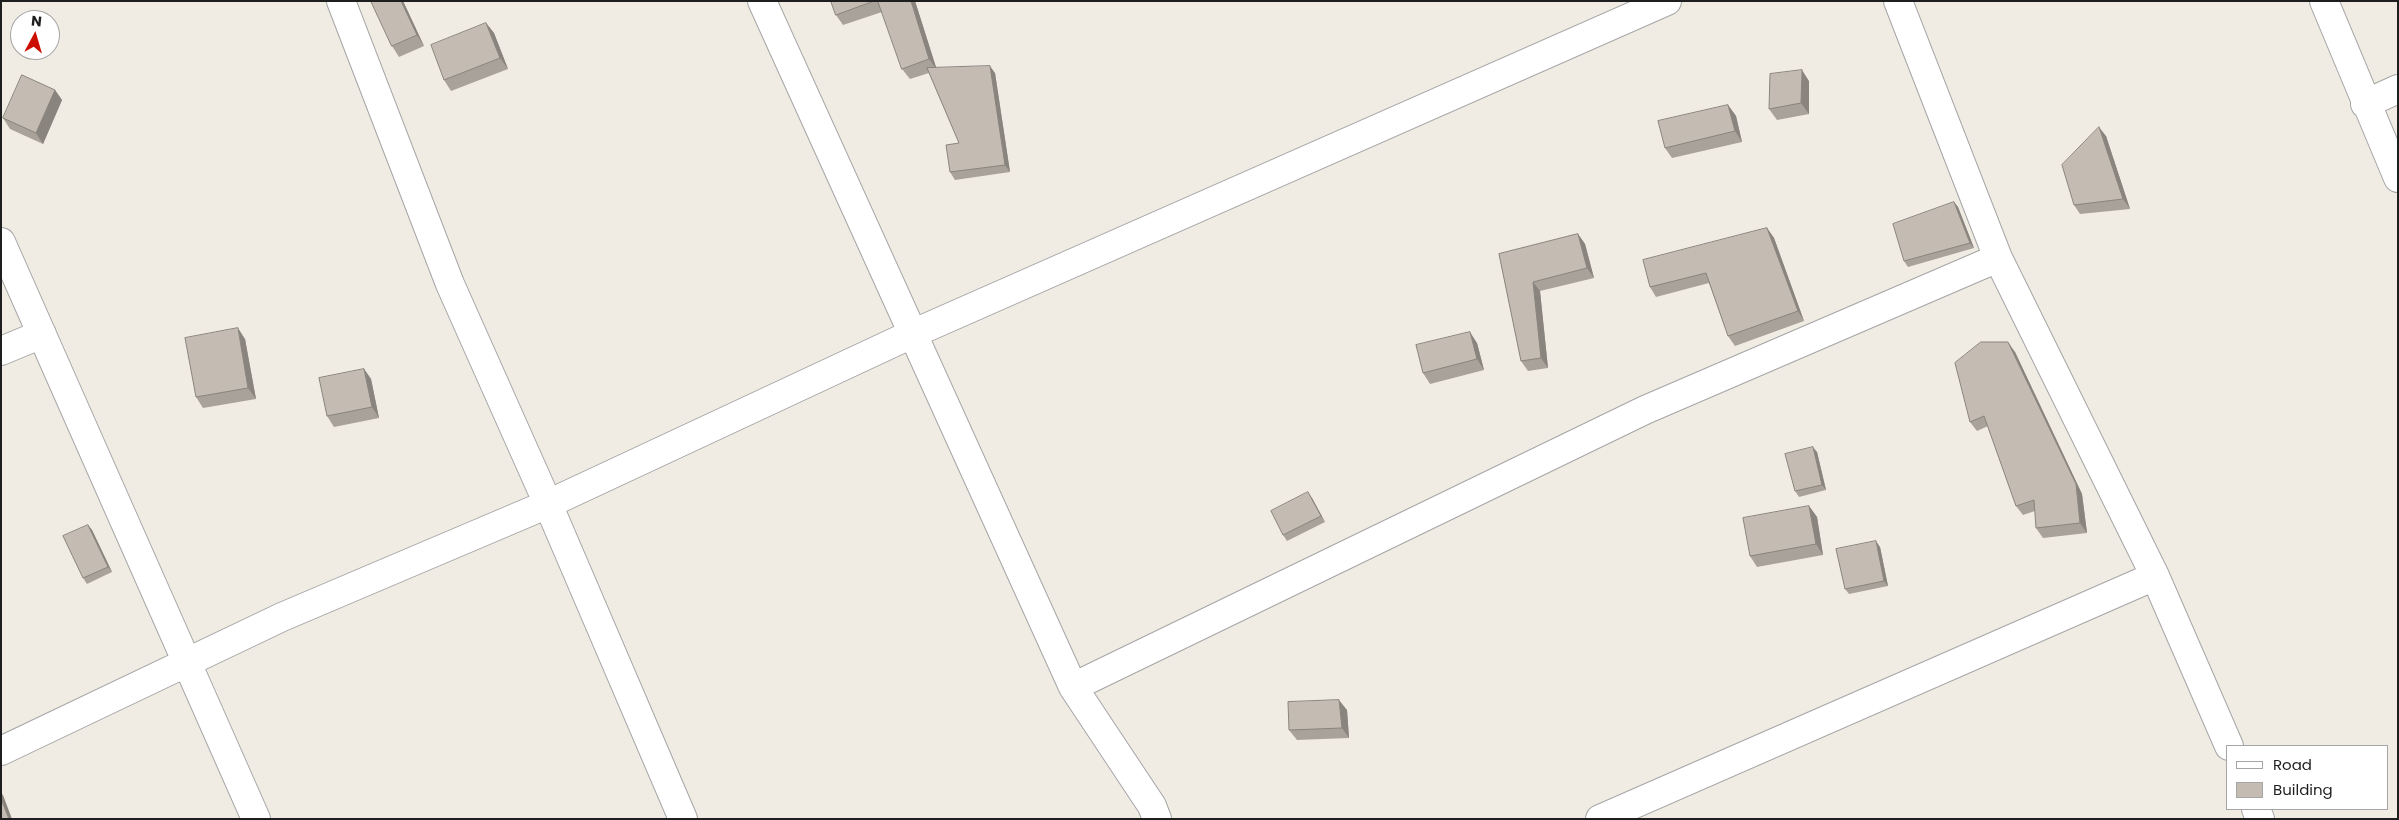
<!DOCTYPE html>
<html>
<head>
<meta charset="utf-8">
<style>
	body { margin:0 }
	#map { position:relative; width:2399px; height:820px; overflow:hidden; background:#f0ece4; font-family:Poppins,sans-serif }
	canvas { display:block }
	.frame { position:absolute; inset:0; border:2px solid #1e1e1e; pointer-events:none }
	.legend { position:absolute; left:2226px; top:745px; width:162px; height:65px; box-sizing:border-box; background:#fff; border:1px solid #a5a5a5; margin:0; padding:6px 9px; list-style:none; font-size:15px; color:#1e1e1e }
	.legend li { display:flex; align-items:center; gap:10px; height:25px }
	.legend b { width:25px; border:1px solid #a5a5a5 }
	.north { position:absolute; left:10px; top:10px; width:50px; height:50px; box-sizing:border-box; background:#fff; border:1px solid #a5a5a5; border-radius:50%; rotate:6deg; font-size:14px; font-weight:700; line-height:20px; text-align:center; color:#1e1e1e }
	.north::after { content:''; display:block; margin:auto; width:18px; height:22px; background:#cc0e00; clip-path:polygon(50% 0,100% 100%,50% 72%,0 100%) }
</style>
</head>
<body>
<div id="map">
<canvas width="2399" height="820"></canvas>
<div class="frame"></div>
<ul class="legend">
<li><b style="height:6px;background:#fff"></b>Road</li>
<li><b style="height:14px;background:#c4bcb3"></b>Building</li>
</ul>
<div class="north">N</div>
</div>
<script>
const ctx = document.querySelector('canvas').getContext('2d');
ctx.lineJoin = 'round';
function stroke(path, color, width, dash) { ctx.strokeStyle = color; ctx.lineWidth = width; ctx.lineCap = dash ? 'butt' : 'round'; ctx.setLineDash(dash || []); ctx.stroke(path); }
function fillPath(path, color) { ctx.fillStyle = color; ctx.fill(path, 'evenodd'); }
const street = new Path2D(`
	M 341,1 L 450,284 L 548,504 L 683,819
	M 762,1 L 1073,687 L 1152,806 L 1157,819
	M 1898,1 L 1998,258 L 2155,576 L 2229,746
	M 2324,1 L 2398,178
	M 2365,104 L 2398,89
	M 1,242 L 256,819
	M 1,351 L 42,334
	M 1073,687 L 1645,410 L 1998,258
	M 1,751 L 282,617 L 548,504 L 912,334 L 1667,1
	M 2256,809 L 2260,819
	M 1600,819 L 2155,576`);
const wall = new Path2D(`
	M 371,1 L 403,1 L 424,46 L 399,57 L 392,46 Z
	M 831,1 L 915,1 L 936,68 L 995,73 L 1010,172 L 955,180 L 950,172 L 959,143 L 929,73 L 910,79 L 902,69 L 882,12 L 843,25 L 836,15 Z
	M 486,23 L 494,33 L 508,69 L 451,91 L 444,80 Z
	M 1809,81 L 1809,114 L 1777,120 L 1769,109 Z
	M 55,90 L 62,100 L 43,144 L 10,129 L 3,118 Z
	M 1728,105 L 1736,116 L 1742,142 L 1672,158 L 1665,148 Z
	M 2106,136 L 2130,209 L 2080,214 L 2074,205 Z
	M 1954,202 L 1958,207 L 1974,248 L 1908,267 L 1904,261 Z
	M 1767,228 L 1774,238 L 1804,321 L 1735,346 L 1728,336 L 1709,283 L 1656,297 L 1650,287 Z
	M 1578,234 L 1585,244 L 1594,278 L 1540,291 L 1548,368 L 1528,371 L 1521,361 L 1499,254 Z
	M 245,339 L 256,399 L 203,408 L 196,397 Z
	M 1477,343 L 1484,370 L 1430,384 L 1423,373 Z
	M 2015,352 L 2082,494 L 2087,533 L 2043,538 L 2036,528 L 2035,511 L 2023,515 L 2016,506 L 1988,426 L 1977,431 L 1970,422 Z
	M 364,369 L 371,379 L 379,418 L 334,427 L 327,416 Z
	M 1817,452 L 1826,490 L 1799,497 L 1795,491 Z
	M 1312,498 L 1325,522 L 1287,541 L 1283,535 Z
	M 1809,506 L 1817,517 L 1823,555 L 1757,567 L 1750,556 Z
	M 88,525 L 92,530 L 112,572 L 87,584 L 83,578 Z
	M 1880,547 L 1888,586 L 1849,594 L 1845,589 Z
	M 1347,710 L 1349,738 L 1297,740 L 1289,730 Z`);
const shadedWall = new Path2D(`
	M 401,1 L 403,1 L 424,46 L 417,35 Z
	M 911,1 L 915,1 L 937,70 L 929,59 Z
	M 486,23 L 494,33 L 508,69 L 500,58 Z
	M 990,66 L 995,73 L 1010,172 L 1005,165 Z
	M 1802,70 L 1809,81 L 1809,114 L 1801,103 Z
	M 55,90 L 62,100 L 43,144 L 36,133 Z
	M 1728,105 L 1736,116 L 1742,142 L 1735,131 Z
	M 2099,127 L 2106,136 L 2130,209 L 2123,199 Z
	M 1954,202 L 1958,207 L 1974,248 L 1970,243 Z
	M 1767,228 L 1774,238 L 1804,321 L 1798,311 Z
	M 1578,234 L 1585,244 L 1594,278 L 1587,268 Z
	M 1533,282 L 1540,291 L 1548,368 L 1541,358 Z
	M 238,328 L 245,339 L 256,399 L 248,388 Z
	M 1470,332 L 1477,343 L 1484,370 L 1477,359 Z
	M 2008,342 L 2015,352 L 2082,494 L 2087,533 L 2080,523 Z
	M 364,369 L 371,379 L 379,418 L 372,407 Z
	M 1813,447 L 1817,452 L 1826,490 L 1822,485 Z
	M 1308,492 L 1312,498 L 1325,522 L 1321,516 Z
	M 1809,506 L 1817,517 L 1823,555 L 1816,544 Z
	M 88,525 L 92,530 L 112,572 L 108,567 Z
	M 1876,541 L 1880,547 L 1888,586 L 1884,581 Z
	M 1339,700 L 1347,710 L 1349,738 L 1342,728 Z
	M 1,793 L 3,795 L 12,819 L 9,819 L 1,799 Z`);
const building = new Path2D(`
	M 371,1 L 401,1 L 417,35 L 392,46 Z
	M 831,1 L 874,1 L 836,15 Z
	M 878,1 L 911,1 L 929,59 L 902,69 Z
	M 486,23 L 500,58 L 444,80 L 431,45 Z
	M 990,66 L 1005,165 L 950,172 L 946,145 L 959,143 L 927,68 Z
	M 1802,70 L 1801,103 L 1769,109 L 1770,74 Z
	M 22,75 L 55,90 L 36,133 L 3,118 Z
	M 1728,105 L 1735,131 L 1665,148 L 1658,121 Z
	M 2099,127 L 2123,199 L 2074,205 L 2062,165 Z
	M 1954,202 L 1970,243 L 1904,261 L 1893,224 Z
	M 1767,228 L 1798,311 L 1728,336 L 1706,273 L 1650,287 L 1643,260 Z
	M 1578,234 L 1587,268 L 1533,282 L 1541,358 L 1521,361 L 1499,254 Z
	M 238,328 L 248,388 L 196,397 L 185,338 Z
	M 1470,332 L 1477,359 L 1423,373 L 1416,345 Z
	M 1981,342 L 2008,342 L 2076,484 L 2080,523 L 2036,528 L 2034,500 L 2016,506 L 1984,416 L 1970,422 L 1955,363 Z
	M 364,369 L 372,407 L 327,416 L 319,378 Z
	M 1813,447 L 1822,485 L 1795,491 L 1785,454 Z
	M 1308,492 L 1321,516 L 1283,535 L 1271,511 Z
	M 1809,506 L 1816,544 L 1750,556 L 1743,518 Z
	M 88,525 L 108,567 L 83,578 L 63,536 Z
	M 1876,541 L 1884,581 L 1845,589 L 1836,549 Z
	M 1339,700 L 1342,728 L 1289,730 L 1288,702 Z
	M 1,799 L 9,819 L 1,819 Z`);
stroke(street, '#a5a5a5', 30);
stroke(street, '#fff', 28);
fillPath(wall, '#a9a29a');
fillPath(shadedWall, '#89847d');
fillPath(building, '#c4bcb3');
stroke(building, '#89847d', 1);
</script>
</body>
</html>
